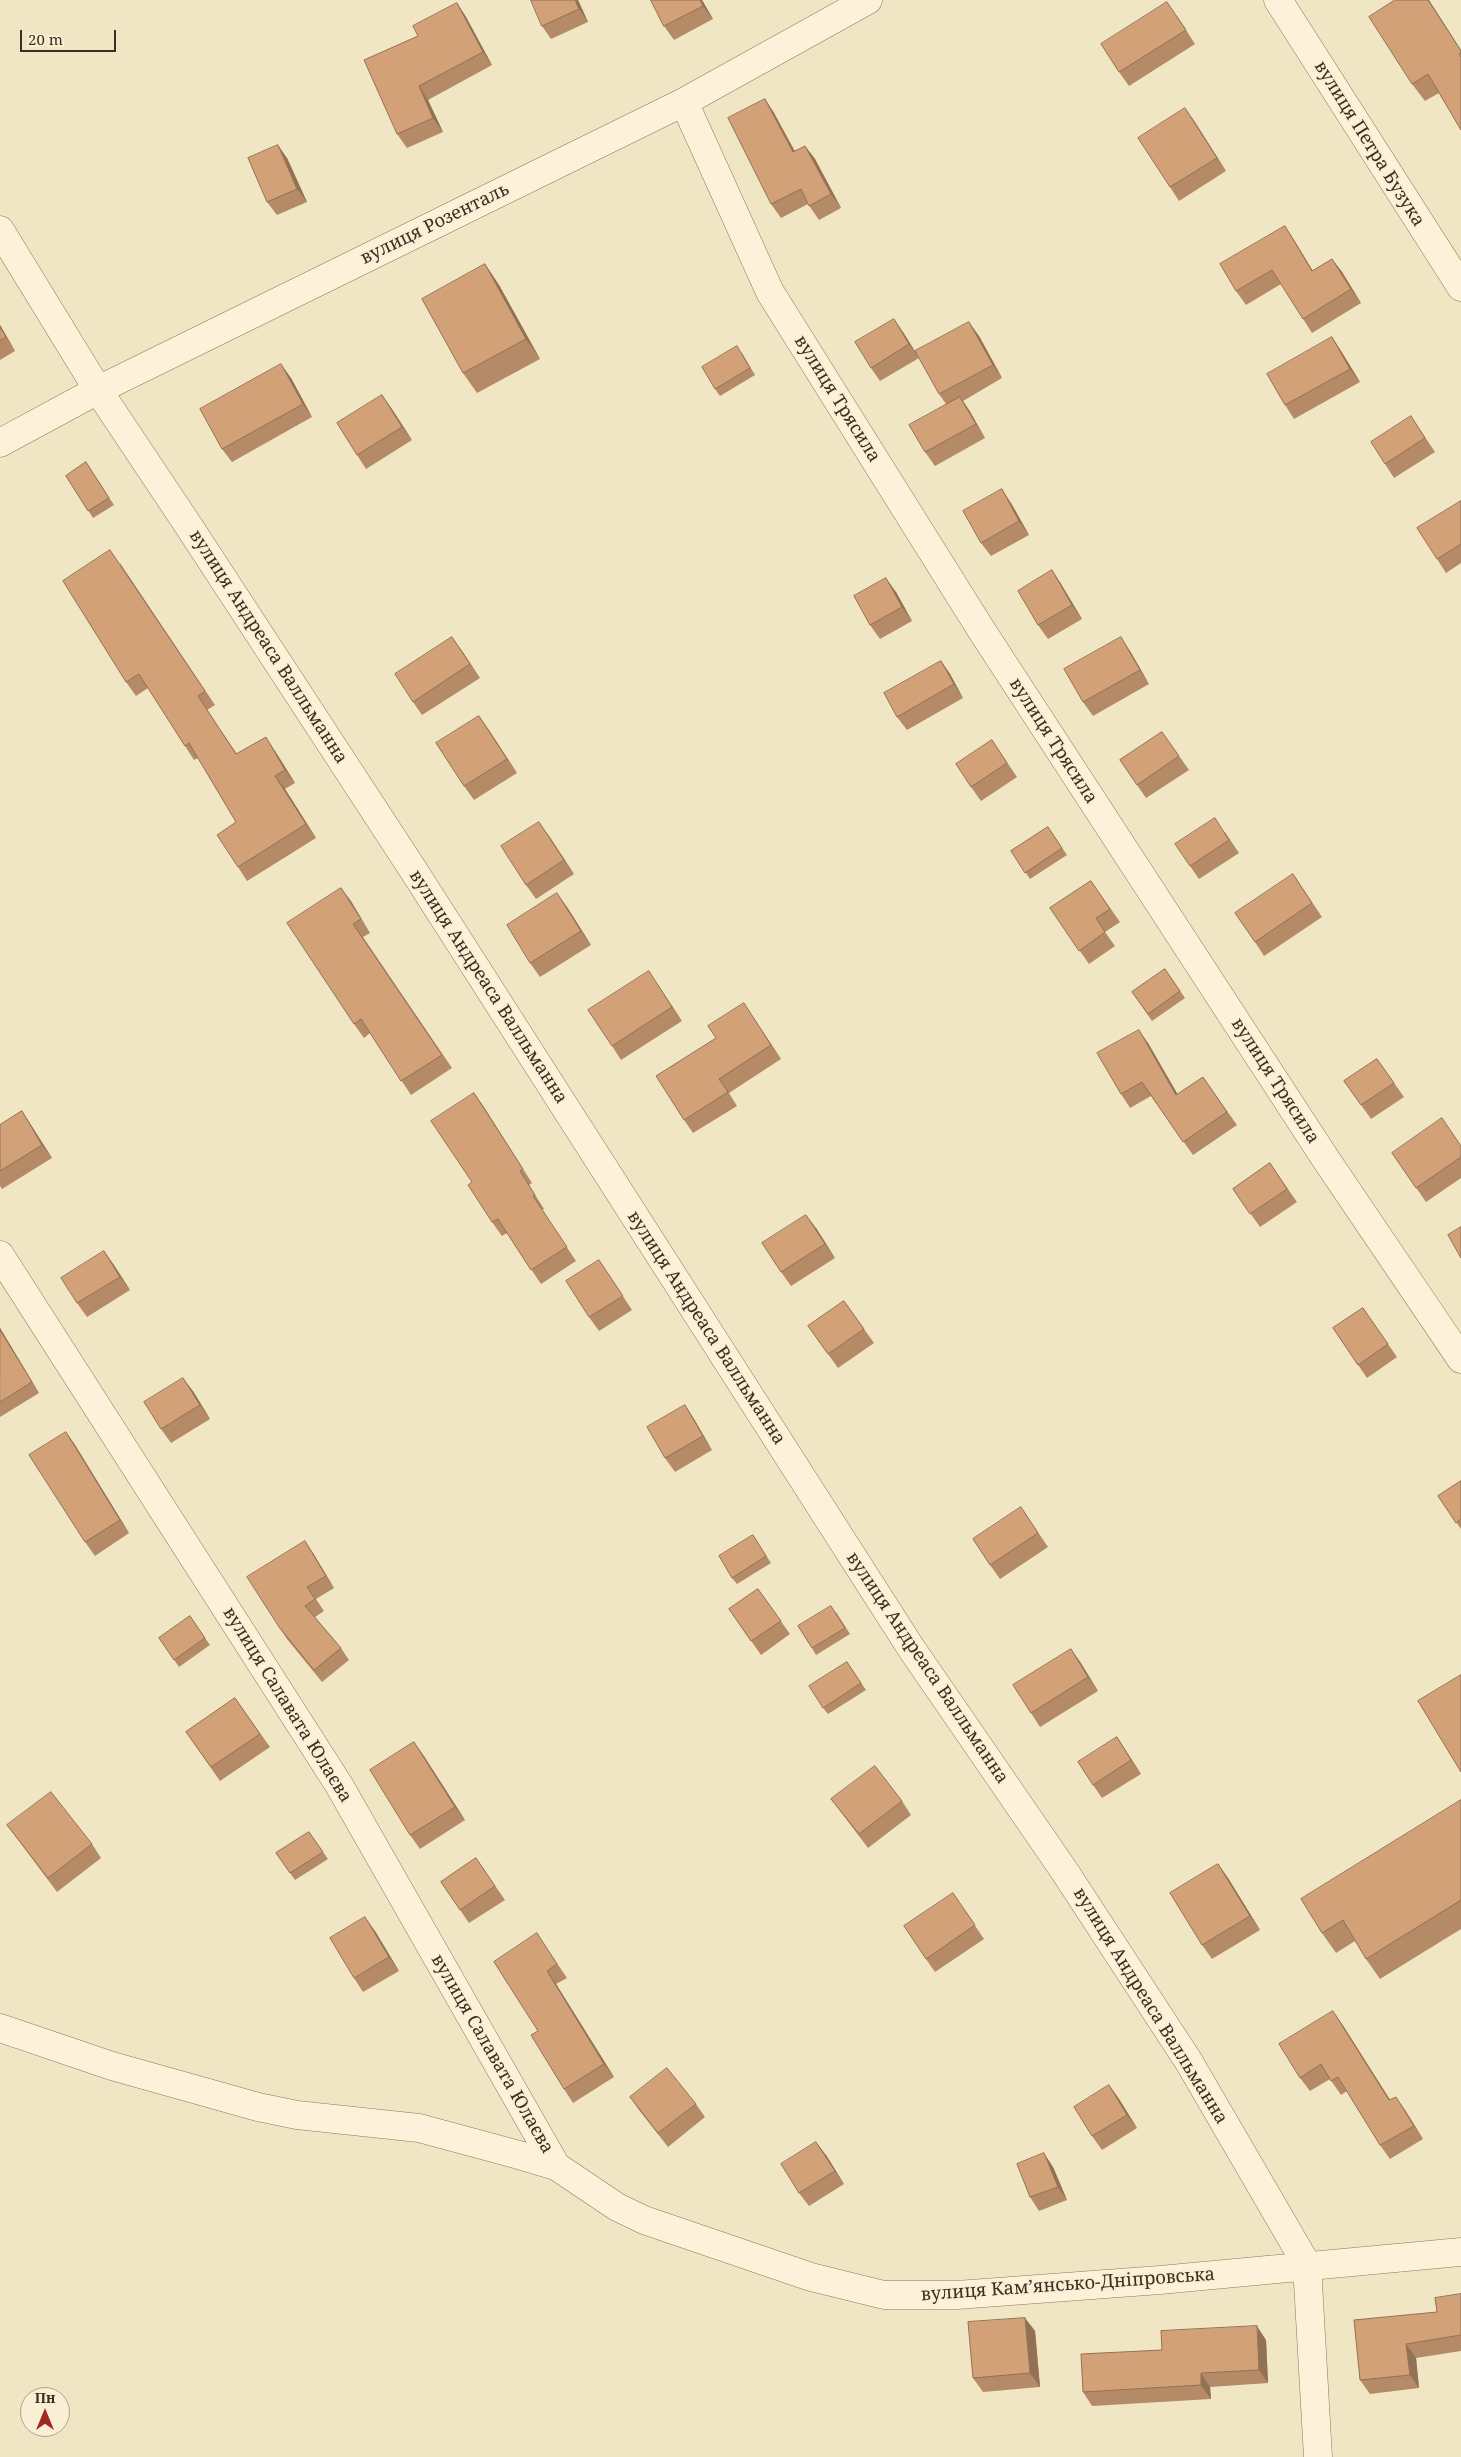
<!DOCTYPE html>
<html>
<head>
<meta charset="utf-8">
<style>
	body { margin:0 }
	#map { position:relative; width:1461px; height:2457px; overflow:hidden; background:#f1e6c4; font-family:"Noto Serif",serif }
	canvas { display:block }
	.north { position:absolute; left:20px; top:2387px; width:50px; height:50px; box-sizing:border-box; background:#f8efd5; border:1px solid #ada28c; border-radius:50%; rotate:0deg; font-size:14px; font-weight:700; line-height:20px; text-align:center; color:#3d2e1e }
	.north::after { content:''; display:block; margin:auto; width:18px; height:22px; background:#a12825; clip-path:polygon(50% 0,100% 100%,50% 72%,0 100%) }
	.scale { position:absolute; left:20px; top:30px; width:96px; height:22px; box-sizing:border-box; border:2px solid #3d2e1e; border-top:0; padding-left:6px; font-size:15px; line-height:18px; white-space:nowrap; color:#3d2e1e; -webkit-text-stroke:4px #f8efd5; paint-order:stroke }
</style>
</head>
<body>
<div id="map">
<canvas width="1461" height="2457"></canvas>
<div class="north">Пн</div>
<div class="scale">20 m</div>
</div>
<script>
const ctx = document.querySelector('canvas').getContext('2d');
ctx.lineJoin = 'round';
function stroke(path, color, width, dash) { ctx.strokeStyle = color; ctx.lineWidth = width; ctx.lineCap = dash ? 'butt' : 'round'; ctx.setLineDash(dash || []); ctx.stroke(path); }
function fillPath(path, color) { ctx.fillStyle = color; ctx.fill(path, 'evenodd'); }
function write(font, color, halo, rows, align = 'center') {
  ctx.font = font + ' "Noto Serif",serif'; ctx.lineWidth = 4; ctx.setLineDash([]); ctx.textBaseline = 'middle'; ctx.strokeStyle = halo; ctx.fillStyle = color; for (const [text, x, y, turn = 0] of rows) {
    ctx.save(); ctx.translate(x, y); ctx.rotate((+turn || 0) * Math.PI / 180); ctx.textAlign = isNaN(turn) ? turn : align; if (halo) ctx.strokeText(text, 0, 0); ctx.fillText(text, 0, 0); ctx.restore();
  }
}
const street = new Path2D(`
	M 1278,0 L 1461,287
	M 684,102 L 770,292 L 982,631 L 1325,1158 L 1461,1359
	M 0,230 L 98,390 L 190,528 L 412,868 L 911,1648 L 1065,1872 L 1189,2062 L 1307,2265 L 1318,2457
	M 0,443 L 98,390 L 684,102 L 868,0
	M 0,1255 L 339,1785 L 556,2166
	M 0,2028 L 112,2066 L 258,2107 L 297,2115 L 419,2128 L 519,2155 L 556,2166 L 617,2207 L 644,2220 L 811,2277 L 884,2295 L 957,2295 L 1160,2280 L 1461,2252`);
const wall = new Path2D(`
	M 578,0 L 588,22 L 551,39 L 542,26 Z
	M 651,0 L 702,0 L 713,19 L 674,40 L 664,26 Z
	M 457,3 L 466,17 L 492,65 L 428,100 L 443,132 L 407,148 L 397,134 L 418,36 Z
	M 1177,16 L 1195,44 L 1129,86 L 1119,72 Z
	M 1461,50 L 1461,130 L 1439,93 L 1425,101 L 1412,84 Z
	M 765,99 L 774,113 L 795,151 L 805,146 L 815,159 L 841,208 L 819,220 L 808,204 L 781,218 L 771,204 Z
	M 1185,108 L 1226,171 L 1179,201 L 1170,187 Z
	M 287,158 L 307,202 L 277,215 L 267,202 Z
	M 1294,240 L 1313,271 L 1332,259 L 1342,272 L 1361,303 L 1312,333 L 1281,284 L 1246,305 L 1236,291 Z
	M 485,264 L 499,285 L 540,359 L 477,393 L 463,373 Z
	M 0,325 L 15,351 L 0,360 Z
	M 903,332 L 919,358 L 880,381 L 871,368 Z
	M 979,336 L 1002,378 L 963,401 L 969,410 L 985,438 L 935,466 L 925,452 L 946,404 L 939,394 Z
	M 1332,337 L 1341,351 L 1360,382 L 1294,419 L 1285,405 Z
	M 742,353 L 755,375 L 720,396 L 715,389 Z
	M 291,378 L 312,417 L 232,462 L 222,449 Z
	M 382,395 L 412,440 L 366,469 L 357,455 Z
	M 1411,416 L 1435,452 L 1394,478 L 1385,464 Z
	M 86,462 L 114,505 L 93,518 L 66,476 Z
	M 1461,501 L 1461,563 L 1446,573 L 1437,559 Z
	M 1011,503 L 1029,535 L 991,556 L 981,543 Z
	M 120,563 L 215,705 L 207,710 L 237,754 L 275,751 L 295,783 L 285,789 L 316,838 L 247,881 L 238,867 L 236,822 L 198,758 L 194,760 L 148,688 L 136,696 L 126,682 Z
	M 1052,570 L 1061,584 L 1082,619 L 1048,639 L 1038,625 Z
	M 896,592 L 912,621 L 880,639 L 870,625 Z
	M 462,651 L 480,678 L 422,715 L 413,702 Z
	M 1130,651 L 1149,684 L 1093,716 L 1083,702 Z
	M 941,661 L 950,674 L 963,698 L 907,730 L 897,717 Z
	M 479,716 L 517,773 L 474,800 L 464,786 Z
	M 1162,732 L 1189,770 L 1146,798 L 1120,760 Z
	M 992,740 L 1017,777 L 981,801 L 971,787 Z
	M 1048,827 L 1067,855 L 1030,879 L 1011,851 Z
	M 1225,832 L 1239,853 L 1199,879 L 1190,866 Z
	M 549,836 L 574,874 L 536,899 L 526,885 Z
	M 1293,874 L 1322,917 L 1264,956 L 1255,942 Z
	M 1091,881 L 1120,922 L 1105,932 L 1115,946 L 1089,964 L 1050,908 Z
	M 341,888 L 370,933 L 363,937 L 452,1068 L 411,1095 L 370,1033 L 364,1038 L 354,1024 Z
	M 567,907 L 591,945 L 540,977 L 530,963 Z
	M 1165,969 L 1185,998 L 1152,1021 L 1132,992 Z
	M 658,985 L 682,1021 L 621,1060 L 612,1046 Z
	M 753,1017 L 781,1059 L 729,1093 L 737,1106 L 693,1133 L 684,1120 Z
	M 1148,1043 L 1178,1095 L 1203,1077 L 1237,1125 L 1193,1155 L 1151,1096 L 1130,1108 L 1121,1094 Z
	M 1377,1059 L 1404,1097 L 1371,1119 L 1344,1081 Z
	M 474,1093 L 532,1183 L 529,1185 L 544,1209 L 542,1210 L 576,1261 L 541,1284 L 507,1233 L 502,1236 L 492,1222 L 472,1182 Z
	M 22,1111 L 31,1125 L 52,1158 L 2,1189 L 0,1186 L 0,1125 Z
	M 1461,1145 L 1461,1178 L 1426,1202 L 1392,1153 Z
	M 1270,1163 L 1297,1202 L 1260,1227 L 1233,1189 Z
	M 816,1228 L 835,1258 L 791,1286 L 781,1272 Z
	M 104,1251 L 130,1290 L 87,1317 L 77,1303 Z
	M 599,1260 L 632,1310 L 599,1331 L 589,1317 Z
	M 844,1301 L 874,1343 L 838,1368 L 808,1326 Z
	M 1363,1308 L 1397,1357 L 1367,1378 L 1333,1328 Z
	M 0,1328 L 39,1393 L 0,1417 Z
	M 193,1391 L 210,1419 L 171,1443 L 161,1429 Z
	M 685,1405 L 694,1419 L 712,1450 L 675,1472 L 665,1458 Z
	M 66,1432 L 75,1445 L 129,1533 L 95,1556 L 85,1542 Z
	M 1461,1481 L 1461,1529 L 1438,1496 Z
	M 1021,1507 L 1048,1547 L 1000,1579 L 990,1565 Z
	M 753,1535 L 771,1563 L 737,1584 L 732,1578 Z
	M 313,1553 L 334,1588 L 316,1599 L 324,1611 L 315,1617 L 341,1648 L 349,1660 L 322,1682 L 287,1639 L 279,1627 Z
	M 758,1589 L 790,1634 L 761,1655 L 729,1609 Z
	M 836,1612 L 850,1634 L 816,1655 L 812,1648 Z
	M 190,1616 L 210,1645 L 179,1667 L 159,1638 Z
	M 1071,1649 L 1098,1691 L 1040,1727 L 1031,1713 Z
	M 847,1662 L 866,1690 L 828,1714 L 823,1708 Z
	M 235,1698 L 270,1747 L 220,1781 L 186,1732 Z
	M 1117,1737 L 1141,1774 L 1102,1798 L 1093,1785 Z
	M 414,1742 L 465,1820 L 420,1849 L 410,1835 Z
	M 831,1799 L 902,1801 L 911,1815 L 868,1848 Z
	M 1461,1800 L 1461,1929 L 1380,1979 L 1366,1959 L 1355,1941 L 1336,1953 L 1322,1933 Z
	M 7,1825 L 92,1844 L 101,1858 L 57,1892 Z
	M 309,1832 L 328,1859 L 295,1880 L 276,1853 Z
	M 476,1858 L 505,1900 L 469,1923 L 441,1882 Z
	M 1218,1864 L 1228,1878 L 1260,1930 L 1212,1959 L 1202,1945 Z
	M 953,1893 L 984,1939 L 935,1972 L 926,1959 Z
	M 375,1931 L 399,1971 L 363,1992 L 354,1978 Z
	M 546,1947 L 567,1978 L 556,1984 L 614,2077 L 573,2103 L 564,2089 L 538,2031 Z
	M 1342,2024 L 1390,2100 L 1405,2110 L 1423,2139 L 1390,2159 L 1380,2145 L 1347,2091 L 1341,2095 L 1330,2079 L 1310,2091 L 1300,2078 Z
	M 1109,2085 L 1119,2099 L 1137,2128 L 1102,2150 L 1092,2136 Z
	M 630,2097 L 696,2104 L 705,2117 L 668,2147 L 639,2110 Z
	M 826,2155 L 844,2184 L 809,2206 L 799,2193 Z
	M 1053,2167 L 1067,2200 L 1039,2211 L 1030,2197 Z
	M 1461,2294 L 1461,2351 L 1416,2358 L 1419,2388 L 1370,2394 L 1360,2380 L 1437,2312 Z
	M 1025,2318 L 1035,2331 L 1040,2387 L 983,2392 L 973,2378 Z
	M 1266,2340 L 1268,2383 L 1210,2387 L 1211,2399 L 1092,2406 L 1083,2392 L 1162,2350 Z`);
const shadedWall = new Path2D(`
	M 575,0 L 578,0 L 588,22 L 579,9 Z
	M 700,0 L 702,0 L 713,19 L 703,6 Z
	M 1428,0 L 1429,0 L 1461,50 L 1461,51 Z
	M 457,3 L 466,17 L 492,65 L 483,52 Z
	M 419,86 L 428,100 L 443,132 L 433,118 Z
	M 765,99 L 774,113 L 802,166 L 793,152 Z
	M 1185,108 L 1195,122 L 1226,171 L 1217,158 Z
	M 278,145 L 287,158 L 307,202 L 297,189 Z
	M 805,146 L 815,159 L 841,208 L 831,194 Z
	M 1285,226 L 1294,240 L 1321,285 L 1312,271 Z
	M 1332,259 L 1342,272 L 1361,303 L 1351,289 Z
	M 485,264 L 499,285 L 540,359 L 526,339 Z
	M 894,319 L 903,332 L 919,358 L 909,344 Z
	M 969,322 L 979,336 L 1002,378 L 993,365 Z
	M 0,325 L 15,351 L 6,337 L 0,327 Z
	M 1332,337 L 1341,351 L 1360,382 L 1350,369 Z
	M 281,364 L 291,378 L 312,417 L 303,404 Z
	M 382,395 L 392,409 L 412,440 L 402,427 Z
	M 960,397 L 969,410 L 985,438 L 976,424 Z
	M 1002,489 L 1011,503 L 1029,535 L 1019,521 Z
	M 1052,570 L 1061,584 L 1082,619 L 1072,605 Z
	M 886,578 L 896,592 L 912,621 L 902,607 Z
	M 452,637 L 462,651 L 480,678 L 470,664 Z
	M 1121,637 L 1130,651 L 1149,684 L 1140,670 Z
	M 941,661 L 950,674 L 963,698 L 954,684 Z
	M 479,716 L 489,730 L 517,773 L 507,759 Z
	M 266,737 L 275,751 L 295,783 L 285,770 Z
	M 275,776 L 285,789 L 316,838 L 306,824 Z
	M 539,822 L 549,836 L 574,874 L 564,860 Z
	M 341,888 L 351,901 L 370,933 L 361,919 Z
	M 557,893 L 567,907 L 591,945 L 581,931 Z
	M 649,971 L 658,985 L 682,1021 L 672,1007 Z
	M 744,1003 L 753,1017 L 781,1059 L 771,1045 Z
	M 1139,1030 L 1148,1043 L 1186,1109 L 1176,1095 Z
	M 474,1093 L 484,1107 L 532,1183 L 523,1169 Z
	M 22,1111 L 31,1125 L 52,1158 L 42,1145 Z
	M 806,1215 L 816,1228 L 835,1258 L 825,1244 Z
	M 104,1251 L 114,1265 L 130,1290 L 120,1277 Z
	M 0,1328 L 39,1393 L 32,1382 L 0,1330 Z
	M 183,1378 L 193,1391 L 210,1419 L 200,1405 Z
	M 685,1405 L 694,1419 L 712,1450 L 703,1436 Z
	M 66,1432 L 75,1445 L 129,1533 L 120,1520 Z
	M 305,1541 L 313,1553 L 334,1588 L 326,1576 Z
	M 1071,1649 L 1081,1663 L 1098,1691 L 1088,1677 Z
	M 1117,1737 L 1126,1751 L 1141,1774 L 1131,1760 Z
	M 414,1742 L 424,1756 L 465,1820 L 455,1807 Z
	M 1218,1864 L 1228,1878 L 1260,1930 L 1250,1916 Z
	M 365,1917 L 375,1931 L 399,1971 L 389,1957 Z
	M 547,1971 L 556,1984 L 614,2077 L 604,2064 Z
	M 1333,2011 L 1342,2024 L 1399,2114 L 1389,2100 Z
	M 1109,2085 L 1119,2099 L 1137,2128 L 1127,2115 Z
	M 1396,2097 L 1405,2110 L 1423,2139 L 1414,2126 Z
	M 816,2142 L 826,2155 L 844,2184 L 835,2171 Z
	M 1044,2153 L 1053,2167 L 1067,2200 L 1058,2187 Z
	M 1025,2318 L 1035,2331 L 1040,2387 L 1030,2373 Z
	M 1257,2326 L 1266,2340 L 1268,2383 L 1259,2370 Z
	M 1406,2344 L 1416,2358 L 1419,2388 L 1410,2375 Z
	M 1201,2373 L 1210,2387 L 1211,2399 L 1201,2385 Z`);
const building = new Path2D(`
	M 531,0 L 575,0 L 579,9 L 542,26 Z
	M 651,0 L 700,0 L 703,6 L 664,26 Z
	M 1395,0 L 1428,0 L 1461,51 L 1461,53 L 1459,54 L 1461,57 L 1461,130 L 1428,74 L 1412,84 L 1369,17 Z
	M 1167,2 L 1186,30 L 1119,72 L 1101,44 Z
	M 457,3 L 483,52 L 419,86 L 433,118 L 397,134 L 364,60 L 418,36 L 413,26 Z
	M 765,99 L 793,152 L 805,146 L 831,194 L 809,206 L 801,189 L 771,204 L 728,118 Z
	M 1185,108 L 1217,158 L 1170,187 L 1138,138 Z
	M 278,145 L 297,189 L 267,202 L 248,158 Z
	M 1285,226 L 1312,271 L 1332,259 L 1351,289 L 1303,319 L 1272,270 L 1236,291 L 1220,264 Z
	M 485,264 L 526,339 L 463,373 L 422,299 Z
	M 894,319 L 909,344 L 871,368 L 855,342 Z
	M 969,322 L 993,365 L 939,394 L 915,351 Z
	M 0,327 L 6,337 L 0,340 Z
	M 1332,337 L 1350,369 L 1285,405 L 1267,374 Z
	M 737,346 L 750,368 L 715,389 L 702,367 Z
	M 281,364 L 303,404 L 222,449 L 200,409 Z
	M 382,395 L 402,427 L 357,455 L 337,423 Z
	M 960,397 L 976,424 L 925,452 L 909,425 Z
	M 1411,416 L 1425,438 L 1385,464 L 1371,442 Z
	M 86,462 L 109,498 L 88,511 L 66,476 Z
	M 1002,489 L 1019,521 L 981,543 L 963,511 Z
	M 1461,501 L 1461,544 L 1437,559 L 1417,528 Z
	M 110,550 L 205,691 L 198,696 L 236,754 L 266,737 L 285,770 L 275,776 L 306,824 L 238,867 L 217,835 L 236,822 L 189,743 L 185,746 L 139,674 L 126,682 L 63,581 Z
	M 1052,570 L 1072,605 L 1038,625 L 1018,591 Z
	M 886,578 L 902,607 L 870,625 L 854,596 Z
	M 452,637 L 470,664 L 413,702 L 395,674 Z
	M 1121,637 L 1140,670 L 1083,702 L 1064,669 Z
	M 941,661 L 954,684 L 897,717 L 884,693 Z
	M 479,716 L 507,759 L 464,786 L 436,743 Z
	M 1162,732 L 1179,756 L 1137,785 L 1120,760 Z
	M 992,740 L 1007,763 L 971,787 L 956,764 Z
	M 1215,818 L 1229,840 L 1190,866 L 1175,844 Z
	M 539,822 L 564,860 L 526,885 L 501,846 Z
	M 1048,827 L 1062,848 L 1025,873 L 1011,851 Z
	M 1293,874 L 1312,903 L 1255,942 L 1235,913 Z
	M 1091,881 L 1110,909 L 1096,918 L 1105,932 L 1079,951 L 1050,908 Z
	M 341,888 L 361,919 L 353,924 L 442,1055 L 401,1081 L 361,1019 L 354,1024 L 287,923 Z
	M 557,893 L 581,931 L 530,963 L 507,925 Z
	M 1165,969 L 1180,991 L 1148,1014 L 1132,992 Z
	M 649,971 L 672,1007 L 612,1046 L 588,1010 Z
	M 744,1003 L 771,1045 L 719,1079 L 728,1092 L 684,1120 L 656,1076 L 716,1038 L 708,1026 Z
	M 1139,1030 L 1176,1095 L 1203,1077 L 1227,1112 L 1183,1142 L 1142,1082 L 1121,1094 L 1097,1053 Z
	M 1377,1059 L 1394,1083 L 1361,1105 L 1344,1081 Z
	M 474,1093 L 523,1169 L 520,1171 L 535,1195 L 533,1196 L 567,1247 L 531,1270 L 498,1219 L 492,1222 L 468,1185 L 472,1182 L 431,1121 Z
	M 22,1111 L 42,1145 L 0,1171 L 0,1125 Z
	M 1442,1118 L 1461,1146 L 1461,1157 L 1416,1188 L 1392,1153 Z
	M 1270,1163 L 1287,1189 L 1250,1214 L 1233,1189 Z
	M 806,1215 L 825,1244 L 781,1272 L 762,1243 Z
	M 1461,1227 L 1461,1258 L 1448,1235 Z
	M 104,1251 L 120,1277 L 77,1303 L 61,1278 Z
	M 599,1260 L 623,1296 L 589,1317 L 566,1281 Z
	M 844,1301 L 864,1329 L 828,1354 L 808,1326 Z
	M 1363,1308 L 1388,1344 L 1358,1365 L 1333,1328 Z
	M 0,1330 L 32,1382 L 0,1402 Z
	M 183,1378 L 200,1405 L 161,1429 L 144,1402 Z
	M 685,1405 L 703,1436 L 665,1458 L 647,1427 Z
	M 66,1432 L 120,1520 L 85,1542 L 29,1455 Z
	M 1461,1481 L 1461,1519 L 1456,1523 L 1438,1496 Z
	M 1021,1507 L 1038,1533 L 990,1565 L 973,1539 Z
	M 753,1535 L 766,1556 L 732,1578 L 719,1556 Z
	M 305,1541 L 326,1576 L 307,1587 L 315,1599 L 305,1606 L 341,1648 L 314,1670 L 279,1627 L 247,1577 Z
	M 758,1589 L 781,1621 L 751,1641 L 729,1609 Z
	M 831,1606 L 845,1628 L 812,1648 L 798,1626 Z
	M 190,1616 L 205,1638 L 174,1660 L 159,1638 Z
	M 1071,1649 L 1088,1677 L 1031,1713 L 1013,1685 Z
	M 847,1662 L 861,1683 L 823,1708 L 809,1686 Z
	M 1461,1675 L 1461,1772 L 1418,1701 Z
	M 235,1698 L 260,1734 L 211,1767 L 186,1732 Z
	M 1117,1737 L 1131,1760 L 1093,1785 L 1078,1762 Z
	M 414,1742 L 455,1807 L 410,1835 L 370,1770 Z
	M 875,1766 L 902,1801 L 859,1834 L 831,1799 Z
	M 51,1792 L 92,1844 L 48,1878 L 7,1825 Z
	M 1461,1800 L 1461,1900 L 1366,1959 L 1343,1920 L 1322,1933 L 1301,1899 Z
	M 309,1832 L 323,1852 L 290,1873 L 276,1853 Z
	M 476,1858 L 495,1886 L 460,1910 L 441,1882 Z
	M 1218,1864 L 1250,1916 L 1202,1945 L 1170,1893 Z
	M 953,1893 L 975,1925 L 926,1959 L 904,1926 Z
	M 365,1917 L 389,1957 L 354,1978 L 330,1938 Z
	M 537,1933 L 557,1964 L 547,1971 L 604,2064 L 564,2089 L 531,2035 L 538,2031 L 494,1962 Z
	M 1333,2011 L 1389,2100 L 1396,2097 L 1414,2126 L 1380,2145 L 1338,2077 L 1331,2081 L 1321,2064 L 1300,2078 L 1279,2044 Z
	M 667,2068 L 696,2104 L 658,2133 L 630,2097 Z
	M 1109,2085 L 1127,2115 L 1092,2136 L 1074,2107 Z
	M 816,2142 L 835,2171 L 799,2193 L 781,2164 Z
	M 1044,2153 L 1058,2187 L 1030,2197 L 1017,2164 Z
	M 1461,2294 L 1461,2335 L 1406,2344 L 1410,2375 L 1360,2380 L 1354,2320 L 1437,2312 L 1435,2298 Z
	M 1025,2318 L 1030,2373 L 973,2378 L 968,2322 Z
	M 1257,2326 L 1259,2370 L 1201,2373 L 1201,2385 L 1083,2392 L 1081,2354 L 1162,2350 L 1161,2331 Z`);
const streetNames = [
	["вулиця Петра Бузука",1369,144,58],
	["вулиця Розенталь",435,224,-26],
	["вулиця Трясила",837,399,58],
	["вулиця Андреаса Валльманна",268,647,57],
	["вулиця Трясила",1053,741,57],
	["вулиця Андреаса Валльманна",488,987,57],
	["вулиця Трясила",1275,1081,57],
	["вулиця Андреаса Валльманна",706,1328,57],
	["вулиця Андреаса Валльманна",927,1668,56],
	["вулиця Салавата Юлаєва",287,1705,58],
	["вулиця Андреаса Валльманна",1150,2006,58],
	["вулиця Салавата Юлаєва",492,2054,60],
	["вулиця Кам’янсько-Дніпровська",1068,2285,-4]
];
stroke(street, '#8e7759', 29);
stroke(street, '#fbf2d9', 28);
fillPath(wall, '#b58a67');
fillPath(shadedWall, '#937154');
fillPath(building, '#d2a178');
stroke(building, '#937154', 1);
write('18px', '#3d2e1e', '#f8efd5', streetNames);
</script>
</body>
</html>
